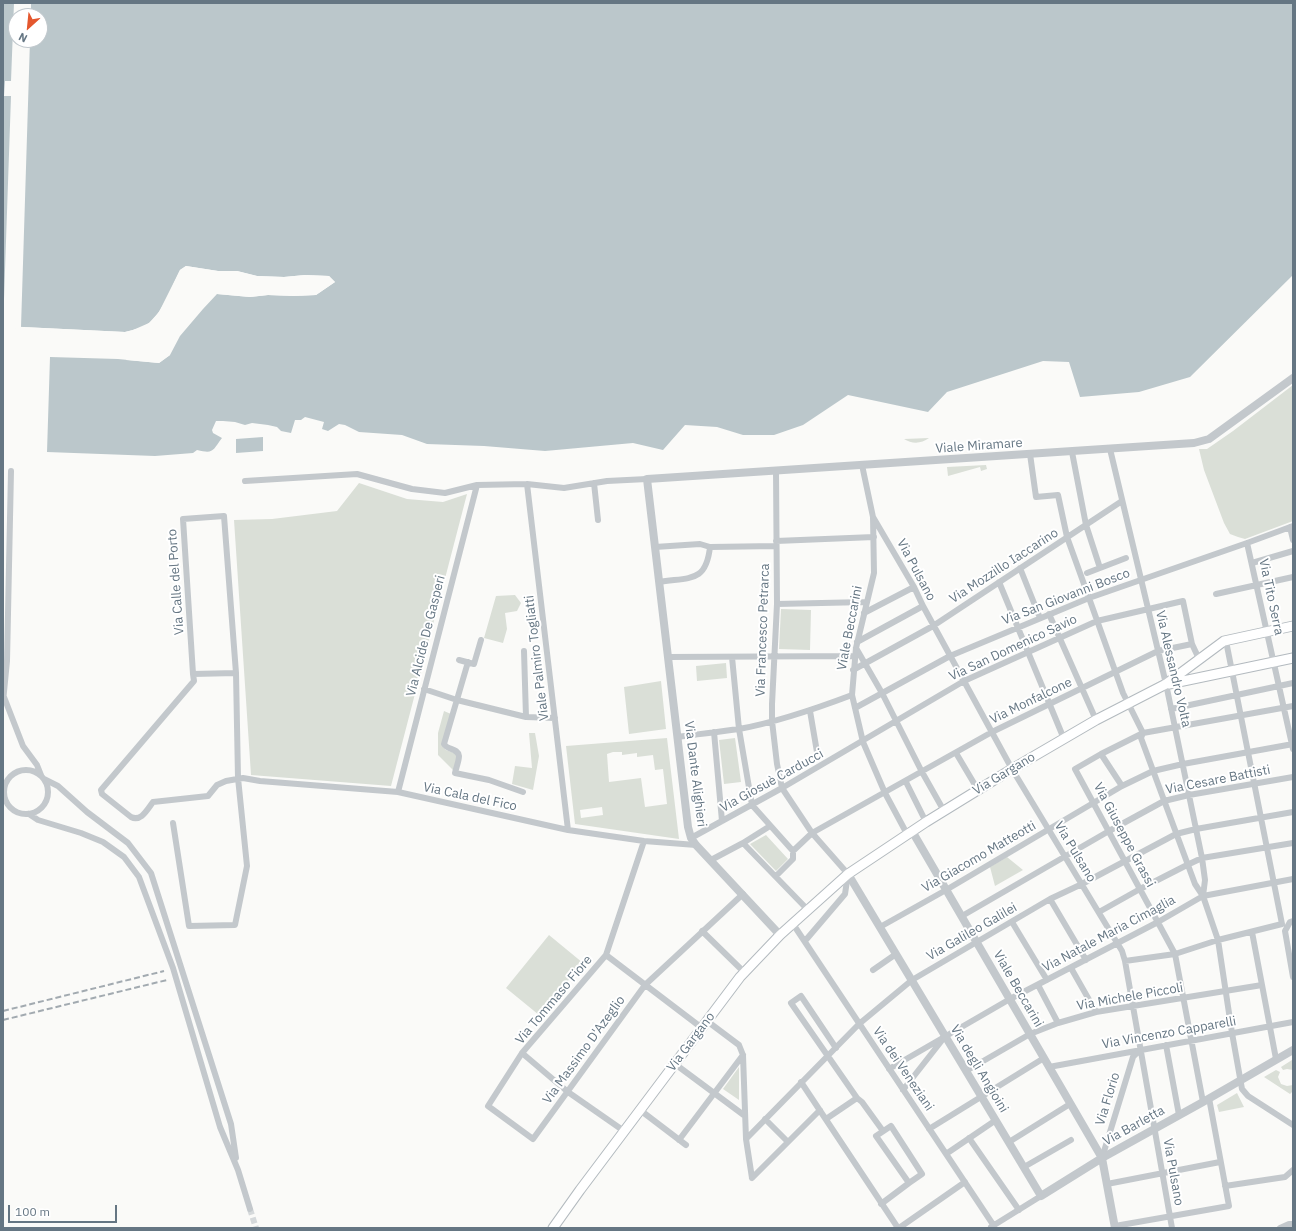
<!DOCTYPE html>
<html>
<head>
<meta charset="utf-8">
<style>
	body { margin:0 }
	#map { position:relative; width:1296px; height:1231px; overflow:hidden; background:#fafaf8; font-family:"IBM Plex Sans",sans-serif }
	canvas { display:block }
	.frame { position:absolute; inset:0; border:4px solid #657683; pointer-events:none }
	.north { position:absolute; left:8px; top:8px; width:40px; height:40px; box-sizing:border-box; background:#fff; border:1px solid #c1c8cd; border-radius:50%; rotate:207deg; font-size:11px; font-weight:700; line-height:16px; text-align:center; color:#657683 }
	.north::after { content:''; display:block; margin:auto; width:14px; height:18px; background:#e4572e; clip-path:polygon(50% 0,100% 100%,50% 72%,0 100%) }
	.scale { position:absolute; left:8px; top:1205px; width:109px; height:18px; box-sizing:border-box; border:2px solid #657683; border-top:0; padding-left:5px; font-size:12px; line-height:14px; white-space:nowrap; color:#657683; -webkit-text-stroke:3px #fff; paint-order:stroke }
</style>
</head>
<body>
<div id="map">
<canvas width="1296" height="1231"></canvas>
<div class="frame"></div>
<div class="north">N</div>
<div class="scale">100 m</div>
</div>
<script>
const ctx = document.querySelector('canvas').getContext('2d');
ctx.lineJoin = 'round';
function fillPath(path, color) { ctx.fillStyle = color; ctx.fill(path, 'evenodd'); }
function stroke(path, color, width, dash) { ctx.strokeStyle = color; ctx.lineWidth = width; ctx.lineCap = dash ? 'butt' : 'round'; ctx.setLineDash(dash || []); ctx.stroke(path); }
function write(font, color, halo, rows, align = 'center') {
  ctx.font = font + ' "IBM Plex Sans",sans-serif'; ctx.lineWidth = 4; ctx.setLineDash([]); ctx.textBaseline = 'middle'; ctx.strokeStyle = halo; ctx.fillStyle = color; for (const [text, x, y, turn = 0] of rows) {
    ctx.save(); ctx.translate(x, y); ctx.rotate((+turn || 0) * Math.PI / 180); ctx.textAlign = isNaN(turn) ? turn : align; if (halo) ctx.strokeText(text, 0, 0); ctx.fillText(text, 0, 0); ctx.restore();
  }
}
const green = new Path2D(`
	M 1293,385 L 1293,521 L 1245,539 L 1238,537 L 1230,534 L 1224,523 L 1204,470 L 1199,449 L 1207,449 L 1233,431 Z
	M 929,438 C 921,444 912,444 904,439 Z
	M 986,465 L 987,469 L 981,471 L 980,467 L 948,476 L 947,467 Z
	M 359,483 L 407,499 L 443,502 L 467,494 L 391,786 L 251,775 L 234,520 L 272,519 L 337,511 Z
	M 515,595 L 521,603 L 517,611 L 505,613 L 507,629 L 503,643 L 484,638 L 496,596 Z
	M 781,609 L 811,610 L 810,650 L 779,649 Z
	M 726,663 L 727,678 L 697,681 L 696,666 Z
	M 661,681 L 666,729 L 629,734 L 624,687 Z
	M 444,711 L 451,714 L 443,747 L 446,750 L 457,754 L 454,771 L 438,755 L 438,733 Z
	M 529,733 L 535,733 L 539,756 L 533,790 L 512,784 L 515,766 L 532,768 Z
	M 667,738 L 679,839 L 575,824 L 566,746 ZM 613,752 L 622,752 L 622,755 L 637,753 L 637,757 L 653,755 L 655,770 L 663,769 L 667,804 L 645,807 L 641,778 L 609,782 L 607,754 ZM 602,807 L 603,815 L 581,818 L 580,810 Z
	M 735,738 L 741,782 L 724,784 L 719,740 Z
	M 766,835 L 788,859 L 776,871 L 750,844 Z
	M 1007,857 L 1023,870 L 995,886 L 990,867 Z
	M 549,935 L 583,963 L 539,1015 L 506,988 Z
	M 1292,1060 L 1293,1070 L 1287,1069 L 1283,1070 L 1281,1067 Z
	M 739,1067 L 739,1100 L 723,1089 Z
	M 1276,1070 L 1280,1072 L 1278,1077 L 1281,1084 L 1287,1086 L 1293,1085 L 1293,1091 L 1290,1094 L 1264,1077 Z
	M 1237,1093 L 1244,1107 L 1219,1112 L 1217,1105 Z`);
const water = new Path2D(`
	M 3,3 L 1293,3 L 1293,275 L 1190,377 L 1139,392 L 1080,397 L 1069,362 L 1043,361 L 947,392 L 928,412 L 848,395 L 803,425 L 774,435 L 743,435 L 717,427 L 685,425 L 663,450 L 633,443 L 545,451 L 484,446 L 427,444 L 402,435 L 359,432 L 345,425 L 339,424 L 328,431 L 322,429 L 324,422 L 305,417 L 301,420 L 295,420 L 291,433 L 281,431 L 277,427 L 268,425 L 252,423 L 245,425 L 235,422 L 223,421 L 216,421 L 212,430 L 213,433 L 222,438 C 212,451 214,454 197,450 L 193,453 L 155,456 L 47,452 L 50,357 L 118,359 L 159,363 L 170,355 L 180,336 L 203,309 L 217,294 L 250,297 L 268,295 L 294,296 L 316,295 L 335,282 L 329,276 L 305,275 L 284,277 L 257,276 L 237,271 L 218,271 L 186,266 L 180,270 C 173,284 161,315 149,323 C 142,328 133,330 125,332 L 3,326 ZM 16,16 L 40,16 L 40,40 L 16,40 Z
	M 263,437 L 263,451 L 236,453 L 236,439 Z`);
const pier = new Path2D(`
	M 14,3 L 31,3 L 31,16 L 16,16 L 16,40 L 30,40 L 21,327 L 125,332 L 133,330 L 149,323 L 159,312 L 180,270 L 186,266 L 218,271 L 237,271 L 257,276 L 284,277 L 305,275 L 329,276 L 335,282 L 316,295 L 294,296 L 268,295 L 250,297 L 217,294 L 215,293 L 217,292 L 250,295 L 268,293 L 294,294 L 315,293 L 332,282 L 328,278 L 257,278 L 237,273 L 218,273 L 187,268 L 182,271 L 160,313 L 150,325 L 134,332 L 125,334 L 63,332 L 3,328 L 11,96 L 4,96 L 5,81 L 11,81 Z
	M 168,354 L 170,355 L 159,363 L 126,360 L 127,358 L 159,361 Z`);
const minorTunnel = new Path2D(`
	M 250,1209 L 256,1228`);
const minor = new Path2D(`
	M 1110,449 L 1166,684 L 1202,858 L 1205,880 L 1203,896
	M 1072,452 L 1086,525 L 1100,568 L 1126,558
	M 1030,454 L 1036,497 L 1058,495 L 1067,537 L 1089,598 L 1123,693 L 1143,733 L 1141,738 L 1195,884 L 1203,896 L 1218,940 L 1232,1033 L 1242,1089 L 1248,1096 L 1293,1125
	M 862,465 L 873,517 L 874,573 L 856,648 L 852,695 L 863,742 L 885,793 L 907,834
	M 776,471 L 777,604 L 772,704 L 772,721 L 777,764 L 782,788 L 812,833 L 848,874 L 845,894 L 805,941
	M 245,481 L 357,474 L 412,489 L 445,493 L 477,485 L 527,484 L 564,488 L 607,481 L 647,479
	M 594,483 L 598,520
	M 527,484 L 568,830
	M 873,517 L 914,587 L 923,606 L 1012,769 L 1122,951 L 1125,961 L 1172,1228
	M 1290,527 L 1293,540
	M 776,541 L 874,537
	M 1247,543 L 1293,749
	M 655,547 L 700,544 L 710,547 L 776,546
	M 1252,563 L 1293,551
	M 1020,568 L 1040,618
	M 1087,573 L 1100,568
	M 659,582 C 690,577 706,583 710,547
	M 999,582 L 1064,739
	M 1216,594 L 1293,577
	M 777,604 L 866,602
	M 864,613 L 914,587
	M 1049,614 L 1096,720
	M 857,642 L 923,606
	M 856,648 L 882,693 L 922,772 L 944,811
	M 524,651 L 526,717
	M 668,657 L 855,656
	M 732,657 L 739,729 L 752,805 L 793,851
	M 459,660 L 474,664 L 481,640
	M 468,662 L 444,744 C 447,750 458,748 459,756 C 459,761 456,768 455,773 L 489,780 L 523,792
	M 853,670 L 933,626 L 1122,501
	M 193,674 L 194,681 L 101,790 L 102,794 L 131,817 C 141,822 147,810 153,802 L 208,796 L 217,785 L 226,781 L 243,778 L 260,781 L 398,792 L 568,830 L 644,841 L 696,845
	M 424,689 L 457,700 L 526,717 L 555,718
	M 4,697 L 23,746 L 37,765 L 41,775
	M 3,702 L 7,661 L 11,471
	M 855,708 L 950,656 L 1089,598 L 1247,543 L 1293,526
	M 1171,709 L 1293,683
	M 810,711 L 817,752
	M 714,732 L 722,821
	M 677,737 C 698,734 719,732 739,729 C 778,722 815,709 852,695
	M 956,753 L 978,790
	M 1101,754 L 1122,786
	M4 792a22 22 0 1 1 44 0a22 22 0 1 1-44 0Z
	M 44,779 L 58,786 L 87,812 L 128,843 L 151,873 L 231,1124 L 236,1158
	M 906,782 L 926,822
	M 398,792 L 477,485
	M 29,814 L 38,820 L 81,833 L 103,842 L 124,857 L 139,877 L 173,968 L 220,1127 L 238,1170 L 250,1209
	M 173,823 L 189,926 L 235,925 L 247,866 L 238,778 L 236,673 L 224,516 L 183,519 L 193,674 L 236,673
	M 691,838 L 782,788 L 964,681 L 1097,621 L 1183,601 L 1192,644 L 1199,659
	M 743,843 L 770,826
	M 711,860 L 743,843 L 808,910
	M 776,876 L 793,859 L 793,851 L 812,833 L 992,732 L 1158,651 L 1192,644
	M 1050,899 L 1086,960
	M 1099,912 L 1140,889 L 1187,865 L 1202,858 L 1293,843
	M 962,916 L 1109,831 L 1164,801 L 1189,795 L 1293,777
	M 1293,921 L 1290,922 L 1285,931 L 1293,977
	M 1012,922 L 1047,980
	M 793,924 L 994,1226
	M 880,927 L 946,890 L 1122,786 L 1153,771 L 1183,764 L 1293,744
	M 702,931 L 744,972
	M 1252,932 L 1276,1059
	M 606,955 L 702,1028
	M 1125,961 L 1175,954 L 1218,940 L 1282,924 L 1227,646
	M 1071,968 L 1096,1012
	M 873,970 L 896,954
	M 1038,985 L 1058,1023
	M 707,1021 L 739,1045 L 743,1055 L 746,1139
	M 1166,1045 L 1179,1115
	M 522,1053 L 488,1106 L 533,1139 L 645,985 L 743,894
	M 675,1064 L 745,1116
	M 1049,1067 L 1293,1022
	M 889,1069 L 1010,999 L 1158,922 L 1203,896 L 1293,879
	M 966,1071 L 1030,1034 L 1058,1023 L 1096,1012 L 1262,985
	M 801,1082 L 898,1228
	M 903,1090 L 943,1039
	M 857,1098 L 862,1102 L 883,1131
	M 1203,1102 L 1175,954 L 1075,769 L 1101,754 L 1143,733 L 1293,706
	M 640,1110 L 686,1145
	M 765,1119 L 788,1142
	M 826,1119 L 857,1098 L 791,1003 L 801,996 L 836,1048
	M 891,1126 L 922,1174 L 909,1183 L 876,1136 Z
	M 929,1129 L 1044,1058
	M 624,1131 L 568,1092 L 522,1053 L 606,955 L 644,841
	M 969,1138 L 1019,1210
	M 679,1140 L 743,1055
	M 1009,1142 L 1070,1104
	M 946,1154 L 996,1120
	M 1102,1158 L 1133,1057 L 1140,1050
	M 1024,1167 L 1071,1140
	M 752,1178 L 746,1139 L 859,1024 L 912,980 L 1050,899 L 1082,884 L 1176,834 L 1196,829 L 1293,812
	M 752,1178 L 820,1110
	M 1107,1184 L 1220,1162
	M 1225,1186 L 1285,1177 L 1293,1170
	M 881,1204 L 909,1183
	M 1115,1226 L 1229,1206 L 1209,1098
	M 991,1227 L 1041,1196
	M 899,1228 L 965,1182
	M 1280,1228 L 1289,1224 L 1293,1224`);
const tertiary = new Path2D(`
	M 912,831 L 1102,1158 L 1115,1228
	M 848,874 L 1041,1196 L 1102,1158 L 1203,1102 L 1293,1050
	M 780,935 L 696,845 L 691,838 L 688,827 L 647,479 L 1194,443 L 1209,439 L 1293,378`);
const secondary = new Path2D(`
	M 1169,684 L 1293,658
	M 553,1228 L 580,1190 L 740,977 L 780,935 L 848,874 L 926,822 L 1012,769 L 1096,720 L 1166,684 L 1224,641 L 1293,626`);
const rail = new Path2D(`
	M 3,1011 L 164,971
	M 3,1020 L 167,980`);
const streetNames = [
	["Viale Miramare",979,446,-4],
	["Via Mozzillo Iaccarino",1004,566,-33],
	["Via Pulsano",916,570,62],
	["Via Calle del Porto",176,582,-94],
	["Via San Giovanni Bosco",1066,597,-21],
	["Via Tito Serra",1271,597,78],
	["Viale Beccarini",850,628,-79],
	["Via Francesco Petrarca",763,630,-88],
	["Via Alcide De Gasperi",426,636,-76],
	["Via San Domenico Savio",1013,648,-25],
	["Viale Palmiro Togliatti",537,658,-97],
	["Via Alessandro Volta",1173,669,77],
	["Via Monfalcone",1031,701,-26],
	["Via Dante Alighieri",695,774,83],
	["Via Gargano",1004,774,-31],
	["Via Cesare Battisti",1218,780,-11],
	["Via Giosuè Carducci",772,781,-29],
	["Via Cala del Fico",470,797,12],
	["Via Giuseppe Grassi",1124,835,62],
	["Via Pulsano",1075,852,59],
	["Via Giacomo Matteotti",979,857,-30],
	["Via Galileo Galilei",972,932,-30],
	["Via Natale Maria Cimaglia",1109,934,-28],
	["Viale Beccarini",1018,989,60],
	["Via Michele Piccoli",1130,997,-10],
	["Via Tommaso Fiore",554,1000,-50],
	["Via Vincenzo Capparelli",1169,1033,-10],
	["Via Gargano",691,1042,-53],
	["Via Massimo D'Azeglio",584,1050,-54],
	["Via dei Veneziani",903,1069,56],
	["Via degli Angioini",979,1069,59],
	["Via Florio",1108,1099,-73],
	["Via Barletta",1134,1126,-29],
	["Via Pulsano",1173,1172,80]
];
fillPath(green, '#dadfd7');
fillPath(water, '#bbc7cb');
fillPath(pier, '#fafaf8');
stroke(minorTunnel, '#d5d9db', 6, [6, 3]);
stroke(secondary, '#b3babf', 11);
stroke(minor, '#c3c8cc', 6);
stroke(tertiary, '#c3c8cc', 8);
stroke(secondary, '#fff', 9);
stroke(rail, '#a2aab0', 2, [6, 3]);
write('13px', '#657683', '#fff', streetNames);
</script>
</body>
</html>
